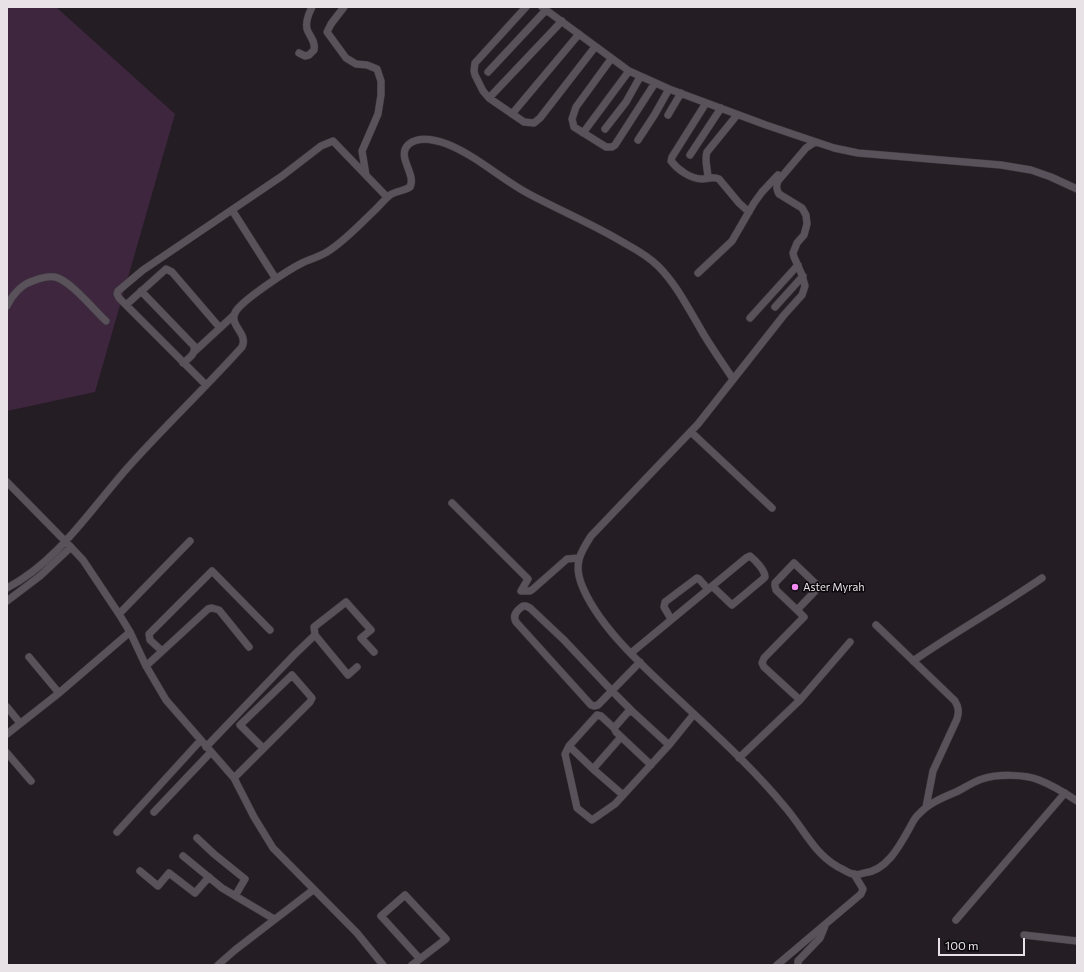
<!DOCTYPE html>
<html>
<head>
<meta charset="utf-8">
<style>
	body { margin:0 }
	#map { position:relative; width:1084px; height:972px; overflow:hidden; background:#241d24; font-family:Commissioner,sans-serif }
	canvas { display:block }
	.frame { position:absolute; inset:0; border:8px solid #e8e2e7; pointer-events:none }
	.scale { position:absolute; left:938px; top:938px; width:87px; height:18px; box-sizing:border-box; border:2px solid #e8e2e7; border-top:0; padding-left:5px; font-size:12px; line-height:14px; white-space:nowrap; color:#e8e2e7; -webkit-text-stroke:3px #0b080b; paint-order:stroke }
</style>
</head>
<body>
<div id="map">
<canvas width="1084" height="972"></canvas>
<div class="frame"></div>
<div class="scale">100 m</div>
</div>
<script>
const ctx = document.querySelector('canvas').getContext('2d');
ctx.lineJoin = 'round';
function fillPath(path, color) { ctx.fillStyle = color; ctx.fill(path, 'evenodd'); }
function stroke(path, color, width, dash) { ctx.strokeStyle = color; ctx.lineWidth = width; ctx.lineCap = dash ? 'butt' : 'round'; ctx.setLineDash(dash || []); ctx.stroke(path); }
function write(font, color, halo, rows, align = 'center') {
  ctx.font = font + ' Commissioner,sans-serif'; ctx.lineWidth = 3; ctx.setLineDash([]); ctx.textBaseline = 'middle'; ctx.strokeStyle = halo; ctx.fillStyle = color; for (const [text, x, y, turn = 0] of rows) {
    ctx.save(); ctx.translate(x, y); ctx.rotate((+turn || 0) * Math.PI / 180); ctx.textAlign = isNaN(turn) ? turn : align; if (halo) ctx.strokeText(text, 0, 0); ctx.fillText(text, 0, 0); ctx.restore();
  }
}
const green = new Path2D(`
	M 7,7 L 56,7 L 175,114 L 95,392 L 7,411 Z`);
const minor = new Path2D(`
	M 344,7 L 331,24 L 327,32 L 346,58 L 356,64 L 367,65 L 377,69 L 381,81 L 381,95 L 378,114 L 362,151 L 366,175
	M 526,7 L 475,63 L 474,71 L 475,75 L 483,91 L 489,98 L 524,122 L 534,123 L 540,118 L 595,47
	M 542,7 L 629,71 L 583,133
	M 299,53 L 305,56 L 309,55 L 314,50 C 316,41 309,36 307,29 C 305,22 309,13 312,7
	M 611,59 L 576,107 L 572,119 L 574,127 L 606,147 L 612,147 L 615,145 L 655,83
	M 629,71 L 669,89 L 766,125 L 834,148 L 858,153 L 1001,165 L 1031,170 L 1051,177 L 1077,189
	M 488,72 L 546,10
	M 489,98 L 562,21
	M 706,103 L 672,157 L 671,161 C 678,170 691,179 702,179 C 708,179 713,176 719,179 L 739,203 L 749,212
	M 512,114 L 579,34
	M 668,115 L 681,93
	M 605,129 L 626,102 L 640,77
	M 638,140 L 655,114 L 669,89
	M 815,142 L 806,148 L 778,181 C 776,186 776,189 779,194 L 802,208 L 806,215 L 807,224 L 804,235 L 797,243 L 793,253 L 794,257 L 802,275 L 805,286 L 802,295 L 784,315 L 698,424 L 591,536 C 580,553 574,564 581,583 C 597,626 645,668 678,699 C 715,734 753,768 785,807 C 805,830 815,857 844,870 C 846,871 850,874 854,874 C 857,875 861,874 864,873 C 886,871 899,847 909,829 C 912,824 914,818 919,814 C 929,803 942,798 956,792 C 964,788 973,782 982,779 C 997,774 1024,774 1039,780 C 1052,785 1065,793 1077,801
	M 690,155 L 721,108
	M 708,178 C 708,170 704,160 707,152 L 737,115
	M 232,210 L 276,279
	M 698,273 L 732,241 L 754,203 L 762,192 L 778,175
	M 141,291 L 194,346 C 196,354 189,358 183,363
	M 126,305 L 166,269 L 172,272 L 220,328
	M 7,306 C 12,295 22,284 33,281 C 40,278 48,276 55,277 C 71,281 93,309 106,321
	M 775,307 L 803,276
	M 750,318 L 798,265
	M 195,351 L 234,315
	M 206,385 L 119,298 L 117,294 L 118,291 L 143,270 L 282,176 L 321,146 L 333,141 L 387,197 L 390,195
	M 691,432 L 772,508
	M 7,482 L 66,542 L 83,560 L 119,614 L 130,632 L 146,666 L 166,700 L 234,778 L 254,817 L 273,848 L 357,933 L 383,965
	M 452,503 L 528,579 L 521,591 L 530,591 L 533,589 L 567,559 L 579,558
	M 7,588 C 60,560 91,508 131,464 C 167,424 206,387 242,347 C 249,333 227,325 236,311 C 244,299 288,270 302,263 C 310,259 319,257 327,252 C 345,241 360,224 375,210 C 380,205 385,199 390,195 C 396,191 404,191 410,187 C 417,174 395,156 409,144 C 419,136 436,140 447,144 C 477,156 501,179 529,194 C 561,211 595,225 626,244 C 637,250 649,257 658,266 C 676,284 687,306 700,328 C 710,346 722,362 733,379
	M 7,601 L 40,576 L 71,547
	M 119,614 L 190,541
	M 671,619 L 664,607 L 665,602 L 697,578 L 699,579 L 708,589
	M 876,625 L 955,701 C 959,708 959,712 957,719 L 933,771 L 926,807
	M 315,635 L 314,627 L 346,602 L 371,630 L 361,638 L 374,652
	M 162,651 L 150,640 L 149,634 L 212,571 L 270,630
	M 631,653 L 746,558 L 750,556 C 755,560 765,570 765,577 L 763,579 L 732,605 L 712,586
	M 29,657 L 59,693
	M 913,661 C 955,632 1000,607 1042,578
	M 146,666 L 208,609 L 212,608 L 219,610 L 249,647
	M 612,691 L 564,640 L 530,608 L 526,606 L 523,606 C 517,610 512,615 516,622 L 591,705 L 594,706 L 598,705 L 640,662
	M 616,695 L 633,712
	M 800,700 L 850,642
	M 7,707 L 20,723
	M 614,728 L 601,716 L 597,715 L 569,746 L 593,769 L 621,737
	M 7,734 L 59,693 L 130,632
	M 569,746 L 565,754 L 577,808 L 592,820 L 615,804 L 669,745 L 694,714
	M 206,747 L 295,654 L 315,635 L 348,675 L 357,667
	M 7,753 L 31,781
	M 739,758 L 800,700 L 764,667 L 762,663 L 764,658 L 804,617 L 797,610 L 819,587 L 794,563 L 775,583 L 775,586 L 776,590 L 797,610
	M 651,765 L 616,732 L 614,728 L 628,712 L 633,712 L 669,745
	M 593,769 L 623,795
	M 234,778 L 310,702 L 312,698 L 292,675 L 240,725 L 263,748
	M 154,812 L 211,752
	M 117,832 L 200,741
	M 197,838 L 214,854 L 245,879 L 235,896
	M 183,856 L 222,888 L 274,919
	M 140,871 L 158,886 L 169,873 L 195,893 L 209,877
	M 956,920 L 1065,793
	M 1024,935 L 1077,941
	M 218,965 L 235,950 L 313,890
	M 412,965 L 446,939 L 405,895 L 381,916 L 420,959
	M 777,965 L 861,894 L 863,889 L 854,874
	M 798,965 L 798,961 L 820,938 L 825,926`);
const markers = [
	[795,587,4,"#f38af2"]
];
const poiNames = [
	["Aster Myrah",803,587]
];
fillPath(green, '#3e263e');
stroke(minor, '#3d373d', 8);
stroke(minor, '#5a525a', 7);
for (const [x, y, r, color] of markers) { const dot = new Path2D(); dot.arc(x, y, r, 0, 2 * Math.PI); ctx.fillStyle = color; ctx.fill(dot); stroke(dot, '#0b080b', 1.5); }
write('11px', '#e8e2e7', '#0b080b', poiNames, 'left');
</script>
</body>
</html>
